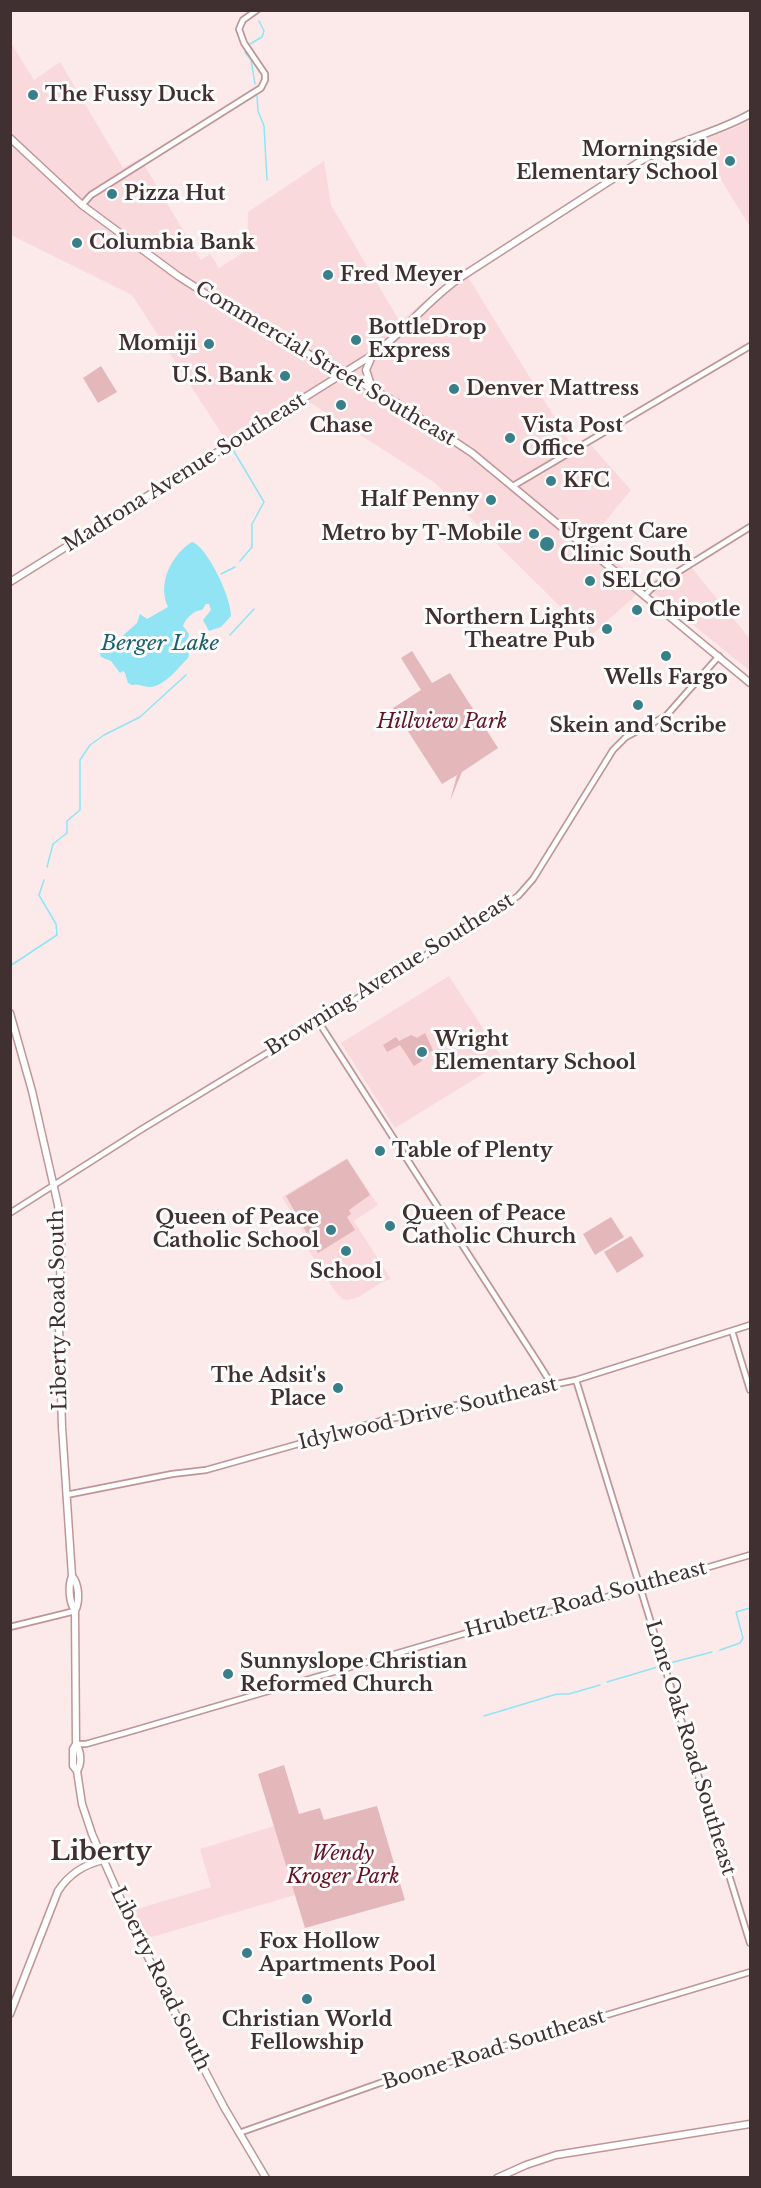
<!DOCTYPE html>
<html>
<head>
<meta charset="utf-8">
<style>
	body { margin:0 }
	#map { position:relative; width:761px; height:2188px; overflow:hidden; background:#fceaeb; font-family:"Libre Baskerville",serif }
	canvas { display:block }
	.frame { position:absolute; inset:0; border:12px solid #413031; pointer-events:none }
</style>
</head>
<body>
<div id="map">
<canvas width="761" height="2188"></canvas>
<div class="frame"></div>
</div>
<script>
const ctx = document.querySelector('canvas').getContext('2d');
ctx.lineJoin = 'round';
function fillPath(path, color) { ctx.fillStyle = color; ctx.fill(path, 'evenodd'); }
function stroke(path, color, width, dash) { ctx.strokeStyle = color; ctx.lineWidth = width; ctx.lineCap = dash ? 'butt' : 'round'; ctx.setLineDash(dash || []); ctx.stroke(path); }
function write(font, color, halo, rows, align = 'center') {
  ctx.font = font + ' "Libre Baskerville",serif'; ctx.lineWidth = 6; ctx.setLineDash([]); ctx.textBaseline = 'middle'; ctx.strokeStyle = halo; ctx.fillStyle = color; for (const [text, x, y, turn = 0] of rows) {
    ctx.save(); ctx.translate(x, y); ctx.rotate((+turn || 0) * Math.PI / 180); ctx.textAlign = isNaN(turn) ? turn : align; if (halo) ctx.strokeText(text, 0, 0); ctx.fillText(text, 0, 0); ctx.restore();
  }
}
const built = new Path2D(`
	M 10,41 L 34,80 L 60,62 L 123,168 L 140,158 L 201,260 L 210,254 L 219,268 L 247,250 L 248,212 L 324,161 L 331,205 L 400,322 L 451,278 L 468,277 L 571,444 L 590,444 L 631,490 L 590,540 L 644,585 L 687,562 L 750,639 L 750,671 L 644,585 L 633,598 L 590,636 L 435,483 L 311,403 L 241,448 L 225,439 L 132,295 L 11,235 Z
	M 750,120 L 750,227 L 698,142 L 734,128 Z
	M 449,976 L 504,1061 L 395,1128 L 341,1043 Z
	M 347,1158 L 378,1205 L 354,1221 L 391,1279 L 382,1282 L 359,1297 L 347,1300 L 342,1299 L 334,1290 L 309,1251 L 312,1248 L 282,1197 Z
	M 274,1826 L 295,1895 L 145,1939 L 134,1910 L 211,1887 L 200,1849 Z`);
const green = new Path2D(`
	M 101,366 L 117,392 L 98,403 L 83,378 Z
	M 412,651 L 432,683 L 450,673 L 498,748 L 462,772 L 450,801 L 457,775 L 442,784 L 393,708 L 421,690 L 401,658 Z
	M 425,1033 L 433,1050 L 421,1058 L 422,1061 L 414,1066 L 400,1045 L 387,1052 L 383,1045 L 396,1037 L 399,1041 L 411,1035 L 417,1038 Z
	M 347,1159 L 370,1195 L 349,1210 L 351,1214 L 347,1217 L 355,1230 L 318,1253 L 286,1196 Z
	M 611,1217 L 624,1237 L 595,1255 L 583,1234 Z
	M 631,1236 L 644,1256 L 617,1273 L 604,1252 Z
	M 284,1765 L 299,1814 L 320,1808 L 324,1820 L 377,1806 L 405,1900 L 305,1928 L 258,1774 Z`);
const water = new Path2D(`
	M 192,542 C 208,547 232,600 231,616 L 221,627 L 209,631 L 203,620 L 211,610 L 209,604 L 206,604 L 202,610 C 194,610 185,619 183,626 L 189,634 C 186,643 191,650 188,658 C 179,667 164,687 150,687 C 143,687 139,683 132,685 L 128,683 L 125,673 L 123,671 L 120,673 L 111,661 L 101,657 L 98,649 L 118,640 L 137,623 L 140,614 L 147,619 L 168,607 C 157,584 171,555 192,542 Z`);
const stream = new Path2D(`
	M 250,44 L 262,37 L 264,31 L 259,21
	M 245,52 L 251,60 L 255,84
	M 257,96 L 258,111 L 264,126 L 267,180
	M 232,448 L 264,502 L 252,524 L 252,547 L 240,561
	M 221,574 L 235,567
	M 230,635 L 254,609
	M 47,867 L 53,844 L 67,833 L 67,821 L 80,810 L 80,760 L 90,745 L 104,735 L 140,717 L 186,675
	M 10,966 L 57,935 L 56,924 L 39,895 L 44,880
	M 720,1650 L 740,1643 L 743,1638 L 736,1612 L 750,1608
	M 670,1663 L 712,1652
	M 607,1682 L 661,1666
	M 484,1716 L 557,1694 L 569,1694 L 600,1685`);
const minor = new Path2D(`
	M 82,205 L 91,195 L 261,88 L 265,80 L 265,74 L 244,43 L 239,29 L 243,20 L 257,10
	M 513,486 L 750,346
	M 644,596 L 652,588 L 750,527
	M 318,1021 L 537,1361 L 549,1380 L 550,1386
	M 10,1213 L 142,1129 L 379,985 L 518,896 L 533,879 L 613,750 L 626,737 L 666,716 L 719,656
	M 732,1331 L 750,1390
	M 576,1380 L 750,1943
	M 66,1495 L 172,1474 L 206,1470 L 380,1421 L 576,1380 L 750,1325
	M 10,1627 L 75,1611
	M 76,1744 L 86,1744 L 132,1731 L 487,1627 L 579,1605 L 750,1555
	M 239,2133 L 380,2083 L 750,1972`);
const major = new Path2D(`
	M 10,138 L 82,205 L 178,276 L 242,317 L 397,403 L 472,453 L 750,683
	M 372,356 L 366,370 L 372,388
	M 10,582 L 374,354 C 404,332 427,301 458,279 L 639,162 C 674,141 715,134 750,114
	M 10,1013 L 32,1091 L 58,1205 L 61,1244 L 59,1326 L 62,1427 L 72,1576 C 79,1584 80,1601 75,1611 L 76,1744 L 73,1749 L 73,1766 L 77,1771 L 82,1804 L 92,1834 L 130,1920 L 181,2025 L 224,2107 L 266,2178
	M 72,1576 C 68,1586 69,1602 75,1611
	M 76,1744 C 81,1752 82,1763 77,1771
	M 10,2014 L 58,1891 C 69,1874 83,1865 103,1860
	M 497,2178 L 526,2165 L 556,2155 L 750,2124`);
const markers = [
	[33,95,6,"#397f8a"],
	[730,161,6,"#397f8a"],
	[112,194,6,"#397f8a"],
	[77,243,6,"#397f8a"],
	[328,275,6,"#397f8a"],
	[356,340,6,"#397f8a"],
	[209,344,6,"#397f8a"],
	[285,376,6,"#397f8a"],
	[454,389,6,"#397f8a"],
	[341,405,6,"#397f8a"],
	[510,438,6,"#397f8a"],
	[551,481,6,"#397f8a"],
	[491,500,6,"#397f8a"],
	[534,534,6,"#397f8a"],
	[547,544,8,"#397f8a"],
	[590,581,6,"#397f8a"],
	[637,610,6,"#397f8a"],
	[607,629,6,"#397f8a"],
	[666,656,6,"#397f8a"],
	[638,705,6,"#397f8a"],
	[422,1052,6,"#397f8a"],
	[380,1151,6,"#397f8a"],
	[390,1226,6,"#397f8a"],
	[331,1230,6,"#397f8a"],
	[346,1251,6,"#397f8a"],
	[338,1388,6,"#397f8a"],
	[228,1674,6,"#397f8a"],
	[247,1953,6,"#397f8a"],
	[307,1999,6,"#397f8a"]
];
const poiNames = [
	["The Fussy Duck",45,95],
	["Morningside",718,150,"right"],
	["Elementary School",718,173,"right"],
	["Pizza Hut",124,194],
	["Columbia Bank",89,243],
	["Fred Meyer",340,275],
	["BottleDrop",368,328],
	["Express",368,351],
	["Momiji",197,344,"right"],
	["U.S. Bank",273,376,"right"],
	["Denver Mattress",466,389],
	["Chase",341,426,"center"],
	["Vista Post",522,426],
	["Office",522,449],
	["KFC",563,481],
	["Half Penny",479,500,"right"],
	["Urgent Care",560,532],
	["Clinic South",560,555],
	["Metro by T-Mobile",522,534,"right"],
	["SELCO",602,581],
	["Chipotle",649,610],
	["Northern Lights",595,618,"right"],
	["Theatre Pub",595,641,"right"],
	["Wells Fargo",666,678,"center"],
	["Skein and Scribe",638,726,"center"],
	["Wright",434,1040],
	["Elementary School",434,1063],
	["Table of Plenty",392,1151],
	["Queen of Peace",402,1214],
	["Catholic Church",402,1237],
	["Queen of Peace",319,1218,"right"],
	["Catholic School",319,1241,"right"],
	["School",346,1272,"center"],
	["The Adsit's",326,1376,"right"],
	["Place",326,1399,"right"],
	["Sunnyslope Christian",240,1662],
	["Reformed Church",240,1685],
	["Fox Hollow",259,1942],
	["Apartments Pool",259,1965],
	["Christian World",307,2020,"center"],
	["Fellowship",307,2043,"center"]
];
const streetNames = [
	["Commercial Street Southeast",325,364,31],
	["Madrona Avenue Southeast",185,473,-32],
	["Browning Avenue Southeast",390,975,-32],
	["Liberty Road South",59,1310,-91],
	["Idylwood Drive Southeast",428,1414,-13],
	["Hrubetz Road Southeast",586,1600,-15],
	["Lone Oak Road Southeast",690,1748,73],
	["Liberty Road South",160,1979,64],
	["Boone Road Southeast",494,2050,-17]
];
const parkNames = [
	["Hillview Park",442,722],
	["Wendy",343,1854],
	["Kroger Park",343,1877]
];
const waterNames = [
	["Berger Lake",160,644]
];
const districtNames = [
	["Liberty",101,1853]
];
fillPath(built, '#f9d9db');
fillPath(green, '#e4b7ba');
fillPath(water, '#90e4f3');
stroke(stream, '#90e4f3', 1.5);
stroke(minor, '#bf9698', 8);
stroke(major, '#bf9698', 9);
stroke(minor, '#fff', 4.5);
stroke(major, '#fff', 6);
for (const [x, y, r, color] of markers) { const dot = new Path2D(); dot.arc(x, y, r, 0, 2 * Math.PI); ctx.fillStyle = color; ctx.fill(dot); stroke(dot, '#fcfcfc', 2); }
write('bold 20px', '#413031', '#fcfcfc', poiNames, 'left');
write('20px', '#413031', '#fcfcfc', streetNames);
write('italic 20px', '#651426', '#fcfcfc', parkNames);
write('italic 21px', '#1c606b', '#fcfcfc', waterNames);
write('bold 26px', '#413031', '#fcfcfc', districtNames);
</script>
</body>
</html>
